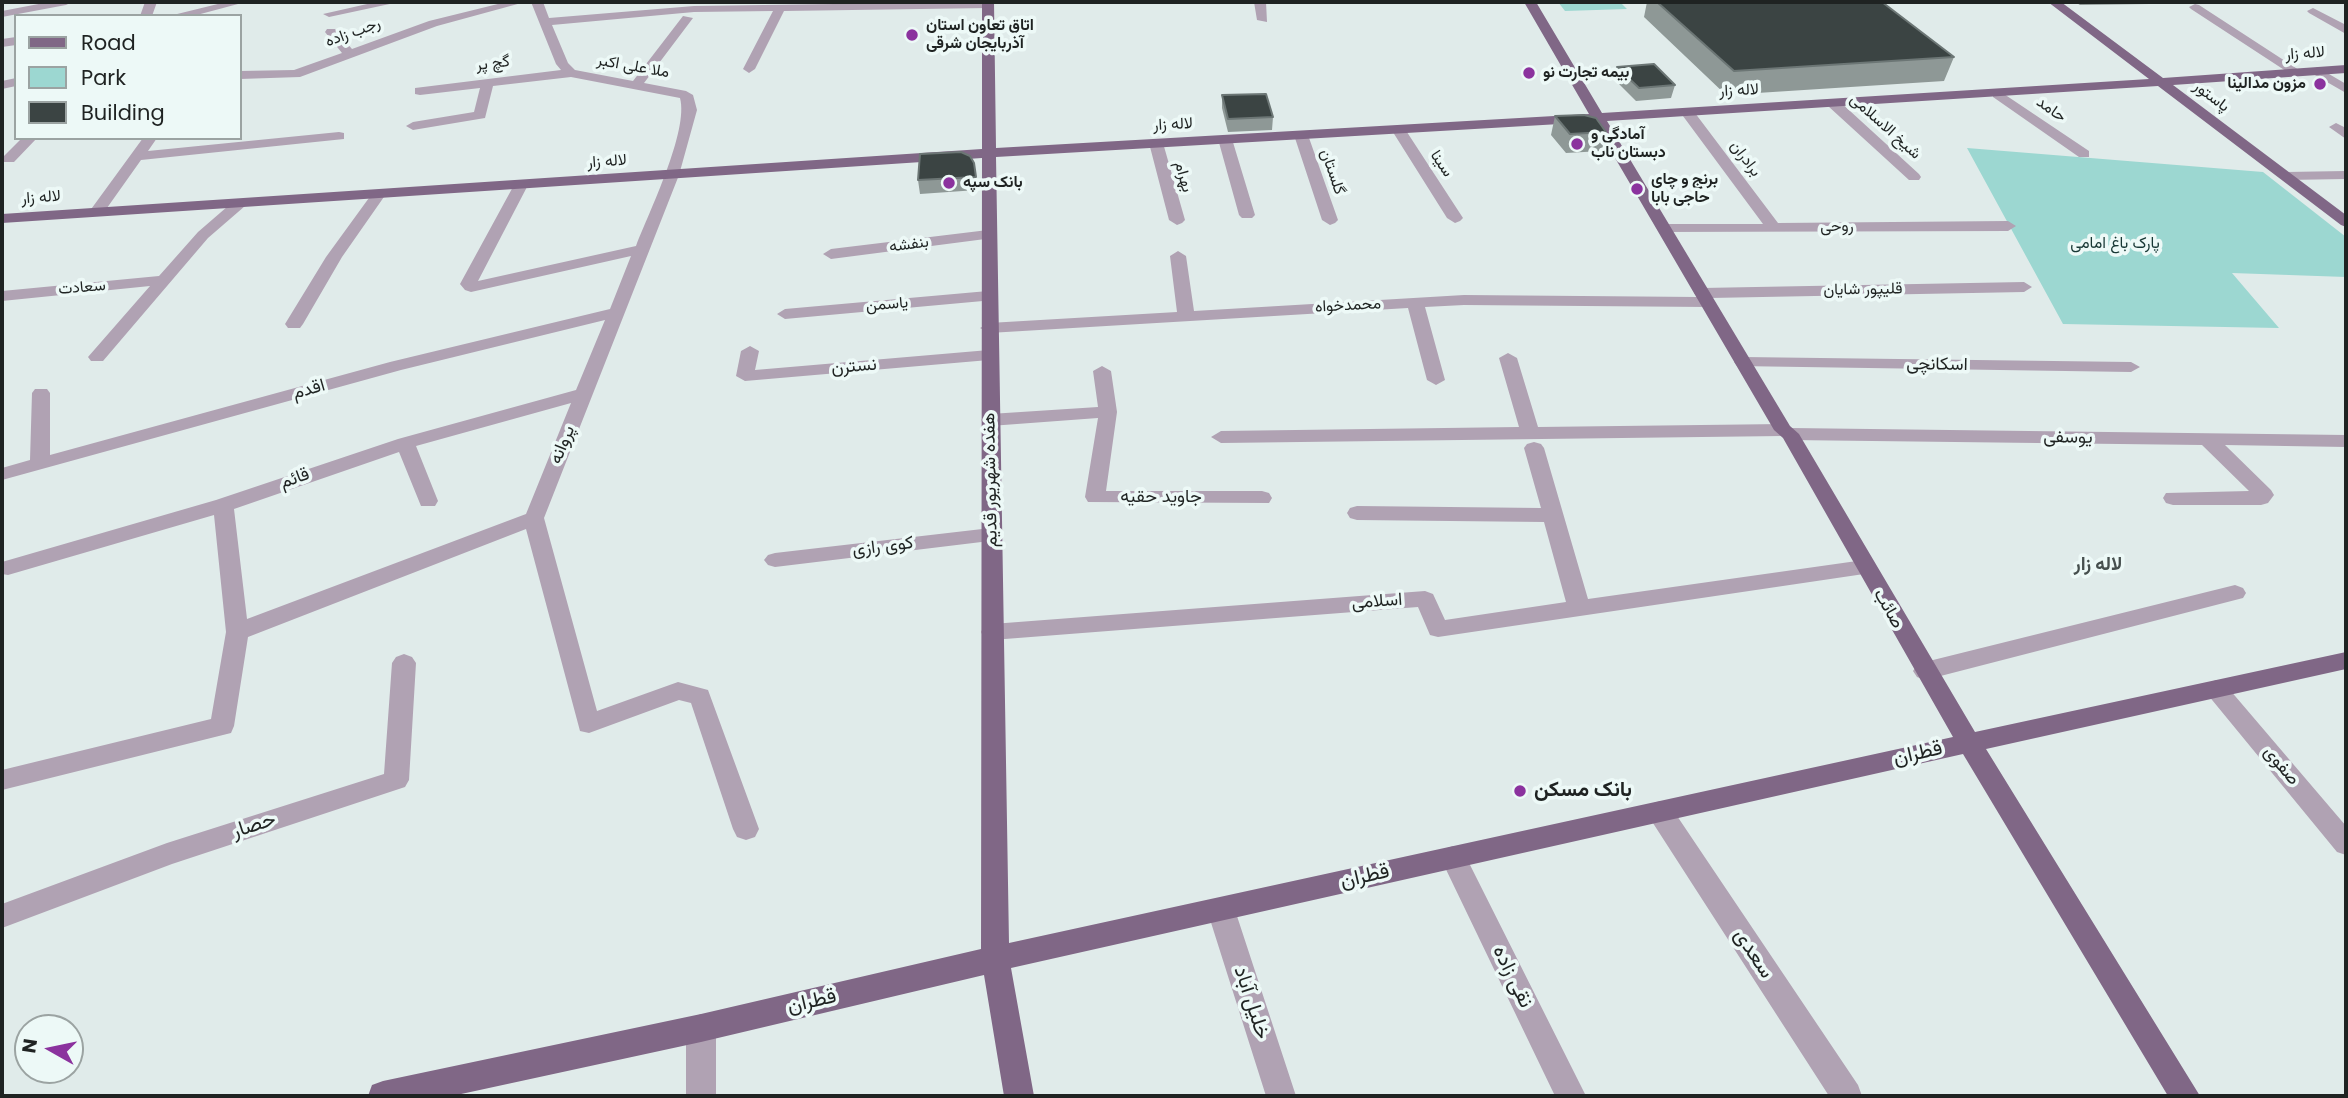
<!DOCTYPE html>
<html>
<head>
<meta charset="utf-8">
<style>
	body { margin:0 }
	#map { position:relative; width:2348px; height:1098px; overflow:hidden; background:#e0ebea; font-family:Poppins,sans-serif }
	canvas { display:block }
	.frame { position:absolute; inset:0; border:4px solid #1f2322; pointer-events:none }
	.legend { position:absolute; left:14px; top:14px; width:228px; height:126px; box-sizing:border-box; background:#edf9f7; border:2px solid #9ba3a2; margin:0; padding:9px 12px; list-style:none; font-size:21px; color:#1f2322 }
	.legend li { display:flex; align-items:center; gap:14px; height:35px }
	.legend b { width:35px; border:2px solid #9ba3a2 }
	.north { position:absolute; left:14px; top:1014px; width:70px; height:70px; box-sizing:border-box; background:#edf9f7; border:2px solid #9ba3a2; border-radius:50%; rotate:279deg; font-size:19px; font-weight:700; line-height:28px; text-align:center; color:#1f2322 }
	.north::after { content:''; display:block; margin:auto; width:24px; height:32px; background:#8b329e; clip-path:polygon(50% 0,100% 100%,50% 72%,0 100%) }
</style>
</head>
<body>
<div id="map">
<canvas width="2348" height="1098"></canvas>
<div class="frame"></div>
<ul class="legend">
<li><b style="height:9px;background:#806786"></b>Road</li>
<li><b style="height:19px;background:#9cd7d1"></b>Park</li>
<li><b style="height:19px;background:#3b4443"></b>Building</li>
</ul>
<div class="north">N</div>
</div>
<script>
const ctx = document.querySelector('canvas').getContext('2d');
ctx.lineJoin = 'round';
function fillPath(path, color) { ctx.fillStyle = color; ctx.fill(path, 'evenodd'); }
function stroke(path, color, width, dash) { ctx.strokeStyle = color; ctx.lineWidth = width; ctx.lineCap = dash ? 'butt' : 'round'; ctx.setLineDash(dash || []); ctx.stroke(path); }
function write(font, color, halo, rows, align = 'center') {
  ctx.font = font + ' Poppins,Vazirmatn,sans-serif'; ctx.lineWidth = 7; ctx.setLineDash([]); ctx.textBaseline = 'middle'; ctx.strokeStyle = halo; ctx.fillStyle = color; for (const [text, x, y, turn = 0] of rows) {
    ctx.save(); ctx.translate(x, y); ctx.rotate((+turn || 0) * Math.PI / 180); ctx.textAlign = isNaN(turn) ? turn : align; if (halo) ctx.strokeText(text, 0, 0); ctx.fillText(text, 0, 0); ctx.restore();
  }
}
const green = new Path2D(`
	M 1558,2 L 1620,2 L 1627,9 L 1565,11 Z
	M 1967,148 L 2263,172 L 2346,237 L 2346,277 L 2232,273 L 2279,328 L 2063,324 Z`);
const minor = new Path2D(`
	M 49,2 L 72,2 L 66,5 L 2,17 L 2,11 Z
	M 145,2 L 157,2 L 152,16 L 140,16 Z
	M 226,2 L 238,4 L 193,16 L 169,16 Z
	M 376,2 L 399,2 L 329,17 L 323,14 Z
	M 506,2 L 525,2 L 437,26 L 300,77 L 240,79 L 240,71 L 294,70 L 342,53 L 325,32 L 327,29 L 335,29 L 352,49 L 429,21 Z
	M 531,2 L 543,2 L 549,18 L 694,6 L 975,2 L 989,2 L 994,5 L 988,8 L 784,11 L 755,69 L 749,73 L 743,69 L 773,11 L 694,12 L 552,25 L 568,63 L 575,70 L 633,81 L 683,16 L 693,18 L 644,83 L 686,91 L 693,95 L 697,110 L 679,175 L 544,518 L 597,711 L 678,682 L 708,690 L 759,829 L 755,837 L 746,840 L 737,837 L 733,829 L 691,703 L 679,700 L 589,733 L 580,731 L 526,529 L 248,637 L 234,726 L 231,733 L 2,790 L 2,770 L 211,719 L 226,632 L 214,515 L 8,575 L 2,574 L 2,562 L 216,500 L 398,439 L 576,390 L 605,320 L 401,370 L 2,480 L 2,468 L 30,460 L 32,393 L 35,389 L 47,389 L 50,393 L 50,455 L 390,362 L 610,309 L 631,256 L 471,292 L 465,290 L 460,284 L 514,185 L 521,181 L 528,185 L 478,281 L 636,246 C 649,212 689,131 680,98 L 571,77 L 493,86 L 485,118 L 413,130 L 406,126 L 413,122 L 474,112 L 480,88 L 420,95 L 415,94 L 415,88 L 561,70 L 556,64 ZM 571,403 L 526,514 L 247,619 L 234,509 L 399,452 L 421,506 L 435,506 L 438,501 L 416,446 Z
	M 1254,2 L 1266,2 L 1267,22 L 1257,20 Z
	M 2195,4 L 2199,5 L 2302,72 L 2300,75 L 2292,75 L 2191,9 L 2189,7 Z
	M 2313,8 L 2346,25 L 2346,34 L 2309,13 L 2307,11 Z
	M 16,37 L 16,45 L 2,47 L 2,39 Z
	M 2317,67 L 2346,84 L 2346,93 L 2313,74 L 2311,71 Z
	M 16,78 L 16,86 L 2,89 L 2,81 Z
	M 1998,90 L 2089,151 L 2089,157 L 2079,157 L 1993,97 L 1993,91 Z
	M 1833,99 L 1838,100 L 1919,174 L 1921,177 L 1919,180 L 1909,180 L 1828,106 L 1828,100 Z
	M 1687,108 L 1692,109 L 1778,223 L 2008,221 L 2016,226 L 2008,231 L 1661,232 L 1658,229 L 1666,224 L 1763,224 L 1680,112 Z
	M 2336,123 L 2346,128 L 2346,139 L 2329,127 Z
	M 1398,125 L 1403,126 L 1463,218 L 1460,221 L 1455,223 L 1447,218 L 1391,129 Z
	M 1301,131 L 1308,135 L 1338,220 L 1335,223 L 1330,225 L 1322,220 L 1294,135 Z
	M 339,132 L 344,133 L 344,139 L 141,160 L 102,215 L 92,215 L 89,212 L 143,138 L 157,138 L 148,151 Z
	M 1225,135 L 1232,139 L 1255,215 L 1252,218 L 1242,218 L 1239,215 L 1218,139 Z
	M 22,138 L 37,138 L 14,162 L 4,162 L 4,156 Z
	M 1156,139 L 1163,143 L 1185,220 L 1182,223 L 1177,225 L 1169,220 L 1149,143 Z
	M 2346,171 L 2346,179 L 2286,180 L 2279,176 L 2286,172 Z
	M 379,190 L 386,194 L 342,257 L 303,324 L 300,328 L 288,328 L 285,324 L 326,257 L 374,191 Z
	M 240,199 L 247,203 L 245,206 L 208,238 L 103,361 L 91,361 L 88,357 L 150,286 L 2,301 L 2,291 L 159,276 L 198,232 L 235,200 Z
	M 988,230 L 996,235 L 993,238 L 831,259 L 823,254 L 831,249 Z
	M 1178,251 L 1186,256 L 1194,311 L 1464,295 L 1698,297 L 1694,293 L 1702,288 L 2024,282 L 2032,287 L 2024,292 L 1710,298 L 1715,302 L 1707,307 L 1464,305 L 1425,307 L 1445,380 L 1436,385 L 1427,380 L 1408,308 L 989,333 L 980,328 L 989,323 L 1177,312 L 1170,256 Z
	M 988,291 L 994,292 L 996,296 L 994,300 L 785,319 L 777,314 L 785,309 Z
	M 750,346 L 759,351 L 755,370 L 989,350 L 998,355 L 989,360 L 745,381 L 736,376 L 741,351 Z
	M 1508,353 L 1517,358 L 1538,427 L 1783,424 L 1791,428 L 2346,435 L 2346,447 L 2225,445 L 2271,490 L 2274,495 L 2268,503 L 2261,505 L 2173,505 L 2166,503 L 2163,498 L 2166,493 L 2249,491 L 2202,445 L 1790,440 L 1782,436 L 1221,443 L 1211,437 L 1221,431 L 1519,427 L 1499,358 Z
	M 1743,357 L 2131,362 L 2140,367 L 2131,372 L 1737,366 L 1734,362 Z
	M 1102,366 L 1111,371 L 1117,412 L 1106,491 L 1262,491 L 1269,493 L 1272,498 L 1269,503 L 1088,502 L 1085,497 L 1098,418 L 990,426 L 981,420 L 990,414 L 1098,407 L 1093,371 Z
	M 1534,442 L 1541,444 L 1544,448 L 1588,599 L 1864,560 L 1872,562 L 1875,567 L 1872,572 L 1864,574 L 1438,637 L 1430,635 L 1418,607 L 992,640 L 984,638 L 981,632 L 984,626 L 992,624 L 1425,591 L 1433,594 L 1445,620 L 1566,602 L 1544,522 L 1357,520 L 1350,518 L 1347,513 L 1350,508 L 1357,506 L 1541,508 L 1524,448 L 1527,444 Z
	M 991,528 L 998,530 L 1001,535 L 998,540 L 775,567 L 768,565 L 764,560 L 768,555 L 775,553 Z
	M 2235,585 L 2243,588 L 2246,593 L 2243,598 L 1925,680 L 1917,677 L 1913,671 L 1917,665 L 1925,662 Z
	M 404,654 L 412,657 L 416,663 L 409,780 L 405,787 L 172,864 L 2,928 L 2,904 L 167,843 L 384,774 L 392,663 L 396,657 Z
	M 2216,680 L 2224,683 L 2346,826 L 2346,855 L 2337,852 L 2208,695 L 2204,689 L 2208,683 Z
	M 1660,801 L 1669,804 L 1858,1085 L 1862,1096 L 1829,1096 L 1651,820 L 1647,812 L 1651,804 Z
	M 1453,846 L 1462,849 L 1586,1096 L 1555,1096 L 1440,857 L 1444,849 Z
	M 1221,898 L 1231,901 L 1235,910 L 1296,1096 L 1266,1096 L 1207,910 L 1211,901 Z
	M 701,1014 L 711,1018 L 716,1028 L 716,1096 L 686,1096 L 686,1028 L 691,1018 Z`);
const major = new Path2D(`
	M 982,2 L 994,2 L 996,148 L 1589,114 L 1524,2 L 1536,2 L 1602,113 L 2149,79 L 2048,2 L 2061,2 L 2163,78 L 2346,65 L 2346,73 L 2173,85 L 2346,215 L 2346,227 L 2341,225 L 2158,86 L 1607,121 L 1790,426 L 1799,434 L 1975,732 L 2346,652 L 2346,669 L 1986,749 L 2200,1096 L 2168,1096 L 1963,754 L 1011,968 L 1034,1096 L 1004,1096 L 984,975 L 701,1042 L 452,1096 L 368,1096 L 372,1085 L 383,1081 L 701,1014 L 981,949 L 982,158 L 2,223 L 2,214 L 982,149 ZM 1594,122 L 1774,430 L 1783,438 L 1953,737 L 1009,943 L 996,157 Z`);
const wall = new Path2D(`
	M 1647,2 L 1882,2 L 1954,57 L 1944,81 L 1726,95 L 1644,17 Z
	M 2075,2 L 2151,2 L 2149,4 L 2080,5 Z
	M 1617,67 L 1675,85 L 1671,98 L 1636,101 L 1614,79 Z
	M 1222,95 L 1273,117 L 1272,130 L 1228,132 L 1222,108 Z
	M 1555,116 L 1606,132 L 1602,151 L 1566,153 L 1551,135 Z
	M 974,163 L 977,190 L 920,194 L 918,180 Z`);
const building = new Path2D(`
	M 1657,2 L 1882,2 L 1954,57 L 1734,71 Z
	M 1654,64 L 1675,85 L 1639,88 L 1617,67 Z
	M 1266,94 L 1273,117 L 1228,119 L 1222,95 Z
	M 1584,115 L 1596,118 L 1606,132 L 1570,134 L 1555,116 Z
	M 961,152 L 970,156 L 974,163 L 976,177 L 918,180 L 920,154 Z`);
const markers = [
	[912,35,7,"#8b329e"],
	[1529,73,7,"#8b329e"],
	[2320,84,7,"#8b329e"],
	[1577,144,7,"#8b329e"],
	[949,183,7,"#8b329e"],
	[1637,189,7,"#8b329e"],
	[1520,791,7,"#8b329e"]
];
const farPoinames = [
	["اتاق تعاون استان",926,26],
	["آذربایجان شرقی",926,44],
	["بیمه تجارت نو",1543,73],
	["مزون مدالینا",2306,84,"right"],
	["آمادگی و",1591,135],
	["دبستان ناب",1591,153],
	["برنج و چای",1651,180],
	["حاجی بابا",1651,198],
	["بانک سپه",963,183]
];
const farStreetnames = [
	["رجب زاده",353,33,-20],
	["لاله زار",2305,54,-4],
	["گچ پر",493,64,-7],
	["ملا علی اکبر",633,67,10],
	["لاله زار",1739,91,-3],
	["پاستور",2211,97,37],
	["حامد",2051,110,35],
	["لاله زار",1173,125,-3],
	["شیخ الاسلامی",1885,127,42],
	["برادران",1745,159,53],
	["لاله زار",607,162,-4],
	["سینا",1441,164,57],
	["گلستان",1332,172,71],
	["بهرام",1183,177,75],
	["لاله زار",41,198,-4],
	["روحی",1837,227],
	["بنفشه",909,245,-7],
	["سعادت",82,288,-5],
	["قلیپور شایان",1863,290,-1],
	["یاسمن",887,305,-5],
	["محمدخواه",1348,306,-3]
];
const farParknames = [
	["پارک باغ امامی",2115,244]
];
const streetNames = [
	["اسکانچی",1937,365,1],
	["نسترن",854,367,-5],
	["اقدم",309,390,-16],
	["یوسفی",2068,438,1],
	["پروانه",563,445,-68],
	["قائم",295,479,-20],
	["هفده شهریور قدیم",991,480,-91],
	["جاوید حقیه",1161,497],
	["کوی رازی",883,547,-7],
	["اسلامی",1377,602,-4],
	["صائب",1888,609,60],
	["صفوی",2281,766,50]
];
const neighbourhoodNames = [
	["لاله زار",2098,565]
];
const nearStreetnames = [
	["قطران",1918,754,-13],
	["حصار",254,826,-18],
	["قطران",1365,877,-13],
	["سعدی",1753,954,57],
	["نقی زاده",1512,977,64],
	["قطران",812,1002,-13],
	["خلیل آباد",1251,1003,72]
];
const nearPoinames = [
	["بانک مسکن",1534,791]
];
fillPath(green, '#9cd7d1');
fillPath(minor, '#b0a2b3');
fillPath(major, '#806786');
fillPath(wall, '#8e9896');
fillPath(building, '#3b4443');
stroke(building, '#6c7675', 2);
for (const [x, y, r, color] of markers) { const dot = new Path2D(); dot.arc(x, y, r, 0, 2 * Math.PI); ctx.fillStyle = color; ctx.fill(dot); stroke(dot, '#edf9f7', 2.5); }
write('bold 16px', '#1f2322', '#edf9f7', farPoinames, 'left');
write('16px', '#1f2322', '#edf9f7', farStreetnames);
write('16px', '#183835', '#edf9f7', farParknames);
write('18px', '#1f2322', '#edf9f7', streetNames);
write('bold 19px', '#464f4e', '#edf9f7', neighbourhoodNames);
write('21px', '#1f2322', '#edf9f7', nearStreetnames);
write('bold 21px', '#1f2322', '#edf9f7', nearPoinames, 'left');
</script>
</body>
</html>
